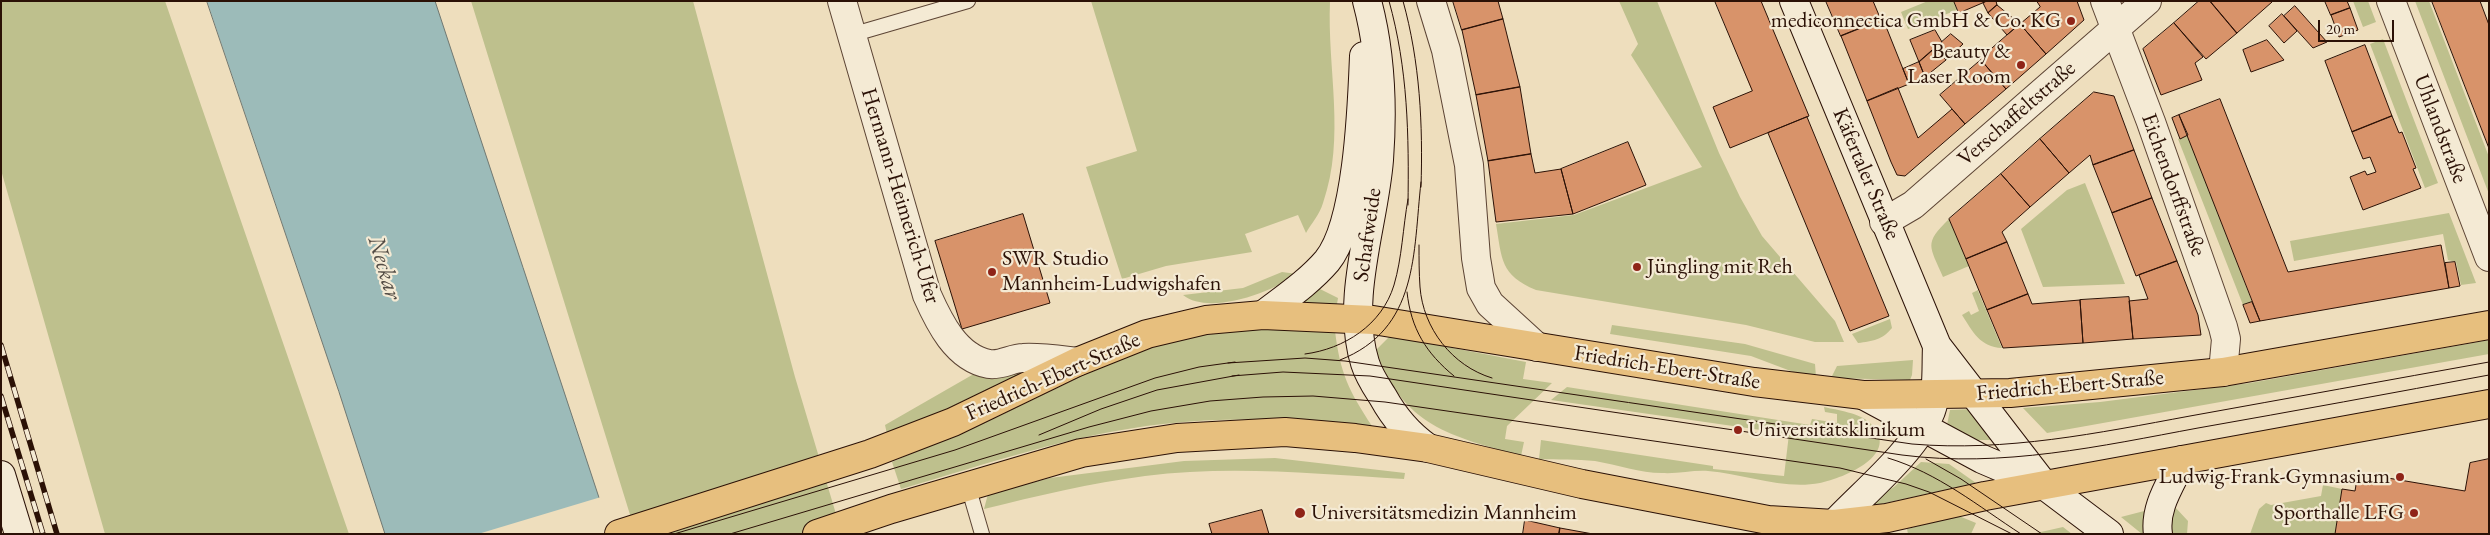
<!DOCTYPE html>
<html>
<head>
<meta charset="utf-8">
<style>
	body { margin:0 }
	#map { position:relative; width:2490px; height:535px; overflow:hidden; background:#eedebd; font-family:"EB Garamond",serif }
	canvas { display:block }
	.frame { position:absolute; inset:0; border:2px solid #2b1106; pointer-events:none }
	.scale { position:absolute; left:2318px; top:20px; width:76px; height:22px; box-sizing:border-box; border:2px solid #2b1106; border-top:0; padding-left:6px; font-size:15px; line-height:18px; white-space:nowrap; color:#2b1106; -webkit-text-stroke:4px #f4ead4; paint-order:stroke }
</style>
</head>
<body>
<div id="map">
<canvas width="2490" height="535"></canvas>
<div class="frame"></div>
<div class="scale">20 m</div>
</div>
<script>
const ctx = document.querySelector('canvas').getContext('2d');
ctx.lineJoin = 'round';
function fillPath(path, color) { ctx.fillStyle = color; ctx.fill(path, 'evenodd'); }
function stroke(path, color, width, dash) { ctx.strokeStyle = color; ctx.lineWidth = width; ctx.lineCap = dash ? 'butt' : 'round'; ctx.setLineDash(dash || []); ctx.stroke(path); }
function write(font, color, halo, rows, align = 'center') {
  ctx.font = font + ' "EB Garamond",serif'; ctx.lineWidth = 4.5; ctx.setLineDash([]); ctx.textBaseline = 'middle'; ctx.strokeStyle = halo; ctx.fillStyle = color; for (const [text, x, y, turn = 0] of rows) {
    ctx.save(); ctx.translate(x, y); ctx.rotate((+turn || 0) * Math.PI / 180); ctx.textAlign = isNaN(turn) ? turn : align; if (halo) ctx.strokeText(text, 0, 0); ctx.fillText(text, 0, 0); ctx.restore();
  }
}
const green = new Path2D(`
	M 1,1 L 165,1 L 349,534 L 105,534 L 1,170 Z
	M 471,1 L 693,1 L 795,377 L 842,534 L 636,534 Z
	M 1091,1 L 1330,1 C 1327,69 1346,137 1323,203 C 1320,214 1311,224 1306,233 L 1298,215 L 1245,234 L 1252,252 L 1166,266 L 1122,279 L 1086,167 L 1137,151 Z
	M 1619,1 L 1657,1 L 1719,153 L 1740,197 L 1762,236 L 1835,321 L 1844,342 L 1815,342 L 1746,325 L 1536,290 C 1500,275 1502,259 1496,224 L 1574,215 L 1702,167 L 1631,55 L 1638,44 Z
	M 1928,1 L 1954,1 L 1957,10 L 1908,29 L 1901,12 Z
	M 2353,1 L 2368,1 L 2376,22 L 2363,27 Z
	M 2415,1 L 2429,1 L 2489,157 L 2489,194 Z
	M 2383,39 L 2438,183 L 2425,188 L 2370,44 Z
	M 2188,135 L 2252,302 L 2243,305 L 2178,139 Z
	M 2085,183 L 2125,284 L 2043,287 L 2021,229 L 2067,190 Z
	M 2449,213 L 2476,283 L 2461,285 L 2456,262 L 2448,260 L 2443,234 L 2294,261 L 2290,241 Z
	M 1949,219 L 1969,266 L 1943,277 C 1930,246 1923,244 1949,219 Z
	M 1282,272 L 1297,274 C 1273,292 1209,316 1183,295 L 1243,288 Z
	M 1318,288 L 1338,298 L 1337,304 L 1299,303 Z
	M 1978,290 L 1978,291 L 2002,348 C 1980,347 1973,332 1962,315 L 1969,311 L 1971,315 L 1979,311 L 1972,293 Z
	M 1890,319 L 1892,328 C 1882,340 1873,341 1858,343 L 1852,334 Z
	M 1612,325 L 1745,344 L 1815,364 L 1816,377 L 1796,373 L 1751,356 L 1610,334 Z
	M 1256,329 L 1335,331 C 1340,373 1349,391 1372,426 C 1302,420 1232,416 1163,424 C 1073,434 987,464 901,489 L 892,462 L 1001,415 L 1109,363 L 1156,346 L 1204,335 Z
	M 1390,336 L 1526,362 L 1523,379 L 1552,383 L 1507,426 L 1505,439 L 1524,442 L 1521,456 C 1451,436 1402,426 1376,350 Z
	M 2489,340 L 2489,354 L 2047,433 L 2023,408 L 2100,402 L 2250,383 Z
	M 1913,360 L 1912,375 L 1910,380 L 1831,378 L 1837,366 Z
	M 1030,369 L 940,412 L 887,434 L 885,425 L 979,371 Z
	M 1567,387 L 1810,425 L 1812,419 L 1837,423 L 1837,414 L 1825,412 L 1824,407 C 1837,410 1860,413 1870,423 C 1903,454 1844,478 1820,483 C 1783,490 1745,474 1708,471 C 1693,470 1678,474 1662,473 C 1640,473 1618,465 1595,461 C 1577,459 1558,460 1539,459 L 1541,440 L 1713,466 L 1713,469 L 1784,476 L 1789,434 L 1551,400 Z
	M 1973,409 L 2001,440 L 1972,440 L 1947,425 L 1950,410 Z
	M 1275,458 L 1405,473 L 1404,479 C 1318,474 1231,465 1145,476 C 1091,483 1037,496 984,509 L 988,494 L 1050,478 L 1184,461 Z
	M 1921,462 L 1949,464 L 1976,483 L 1872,506 L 1870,500 L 1894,487 Z
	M 2323,485 L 2342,489 L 2335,534 L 2250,534 L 2259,509 L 2266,503 L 2271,505 L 2321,496 Z
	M 2174,506 L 2188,521 L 2187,534 L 2169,534 Z
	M 2148,510 L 2147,534 L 2142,534 L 2121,517 Z
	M 1959,516 L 1976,523 L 1971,534 L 1908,534 L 1907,529 Z
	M 2063,527 L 2072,534 L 2032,534 Z`);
const water = new Path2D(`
	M 207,1 L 435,1 L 611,534 L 385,534 L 339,392 Z`);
const pier = new Path2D(`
	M 601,497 L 613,534 L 478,534 Z`);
const building = new Path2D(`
	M 1453,1 L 1498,1 L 1503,19 L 1462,30 Z
	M 1715,1 L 1761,1 L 1809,116 L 1730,148 L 1713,107 L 1752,91 Z
	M 1826,1 L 1873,1 L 1881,20 L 1841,36 Z
	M 1954,1 L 1987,1 L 1959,13 Z
	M 1987,1 L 1996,1 L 1997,5 L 1988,13 L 1983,3 Z
	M 2037,1 L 2077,1 L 2084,20 L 2046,54 L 2020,24 L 2040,7 Z
	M 2199,1 L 2210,1 L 2237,33 L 2206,59 L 2174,23 Z
	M 2210,1 L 2272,1 L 2272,2 L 2237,33 Z
	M 2325,1 L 2347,1 L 2350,8 L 2331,15 Z
	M 2432,1 L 2480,1 L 2489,25 L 2489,148 Z
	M 1997,5 L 2020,24 L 2007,35 L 1988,13 Z
	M 2295,6 L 2327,42 L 2313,48 L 2284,16 Z
	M 2350,8 L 2358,30 L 2339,37 L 2331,15 Z
	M 2282,14 L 2297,31 L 2284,43 L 2269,26 Z
	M 1503,19 L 1520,87 L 1476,95 L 1462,30 Z
	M 1883,19 L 1909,84 L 1867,101 L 1841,36 Z
	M 2174,23 L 2203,57 L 2195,63 L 2202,80 L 2161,95 L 2143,49 Z
	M 2020,24 L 2046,54 L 2006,89 L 1980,59 Z
	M 1935,30 L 1942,42 L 1919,62 L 1910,40 Z
	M 1951,34 L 1963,44 L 1946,60 L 1935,48 Z
	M 2267,40 L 2284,60 L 2251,72 L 2243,50 Z
	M 2365,45 L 2392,116 L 2352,132 L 2325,61 Z
	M 1935,48 L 1946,60 L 1925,77 L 1919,62 Z
	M 1981,60 L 2006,89 L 1965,124 L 1940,95 Z
	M 1919,62 L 1925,77 L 1909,84 L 1903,69 Z
	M 1520,87 L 1531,154 L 1488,161 L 1476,95 Z
	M 1898,88 L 1918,138 L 1952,109 L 1965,124 L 1905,176 L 1897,175 L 1891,162 L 1867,101 Z
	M 2094,92 L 2114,96 L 2134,150 L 2093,165 L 2090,155 L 2069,173 L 2040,139 Z
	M 2220,99 L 2288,272 L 2441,245 L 2449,288 L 2260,321 L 2179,115 Z
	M 2179,115 L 2188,135 L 2180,139 L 2172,118 Z
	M 2392,116 L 2399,133 L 2402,132 L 2416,168 L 2413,169 L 2421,188 L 2363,210 L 2350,177 L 2365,171 L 2367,175 L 2376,172 L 2370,157 L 2363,159 L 2352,132 Z
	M 1807,117 L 1889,316 L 1850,331 L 1768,133 Z
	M 2040,139 L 2069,173 L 2030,207 L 2001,174 Z
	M 1628,142 L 1646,185 L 1573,214 L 1561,169 Z
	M 2134,150 L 2152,198 L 2112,213 L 2093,165 Z
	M 1531,154 L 1535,173 L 1561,169 L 1573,214 L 1496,222 L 1488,161 Z
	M 2001,174 L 2030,207 L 2002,232 L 2007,242 L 1966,259 L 1949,219 Z
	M 2152,198 L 2177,261 L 2136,276 L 2112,213 Z
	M 1023,214 L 1050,303 L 962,329 L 935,241 Z
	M 2007,242 L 2028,294 L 1987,310 L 1966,259 Z
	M 2177,261 L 2198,315 L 2201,335 L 2133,339 L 2129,301 L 2148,299 L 2139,275 Z
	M 2455,262 L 2460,286 L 2449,288 L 2445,263 Z
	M 2028,294 L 2032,304 L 2080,300 L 2083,343 L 2003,348 L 1987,310 Z
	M 2129,297 L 2133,339 L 2083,343 L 2080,300 Z
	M 2252,302 L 2260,321 L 2250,323 L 2243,305 Z
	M 2489,459 L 2489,534 L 2335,534 L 2342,489 L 2355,491 L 2358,473 L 2465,491 L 2470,463 Z
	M 1262,510 L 1269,534 L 1212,534 L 1209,524 Z
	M 1525,520 L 1560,528 L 1559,534 L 1523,534 Z
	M 1560,528 L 1593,534 L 1559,534 Z`);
const lane = new Path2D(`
	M 851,35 L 968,1
	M 968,486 L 982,534`);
const street = new Path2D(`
	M 842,1 L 927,295 C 939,322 956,358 989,364 C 1001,366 1012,358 1023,358 C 1041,357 1060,360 1077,362
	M 1431,1 L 1446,50 L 1469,165 L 1476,258 L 1481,288 L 1490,304 L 1537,347
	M 2105,1 L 2151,122 L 2223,327 L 2226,339 L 2223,372
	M 2391,1 L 2489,257
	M 1884,222 L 1913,205 L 2147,1`);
const secondary = new Path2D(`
	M 1367,1 C 1381,53 1383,106 1379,160 C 1374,224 1345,299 1365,363 C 1369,376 1376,386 1383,397 C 1394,417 1408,434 1428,448
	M 1794,1 L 1937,346 L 2044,485 L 2109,534
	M 1263,315 C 1285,298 1309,282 1327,261 C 1358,223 1362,106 1364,56
	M 1863,395 L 1982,459 L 2043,485
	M 1,475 L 19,534
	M 1850,529 L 1834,524 C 1864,492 1915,451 1931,411 C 1938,391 1936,367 1937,346
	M 2158,534 C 2154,507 2171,484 2182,460`);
const primary = new Path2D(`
	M 619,534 L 870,454 L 953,422 L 1077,362 L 1147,334 L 1206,320 L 1263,315 L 1373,320 L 1754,382 L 1863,395 L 2010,393 L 2223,372 L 2489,325
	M 817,534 L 891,509 L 1081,453 L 1177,438 L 1285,432 L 1355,438 L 1428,448 L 1582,484 L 1768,520 L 1834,524 L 1887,518 L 1985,496 L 2489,404`);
const tram = new Path2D(`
	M 1389,1 C 1408,69 1409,135 1408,205
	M 1403,1 C 1420,62 1423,125 1421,187
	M 1419,245 C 1419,259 1419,273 1420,287 C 1423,328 1452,366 1492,378
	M 1407,292 C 1411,329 1426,353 1454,376
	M 1305,354 C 1344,349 1382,325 1394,285 C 1402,258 1403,227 1408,199
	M 1340,360 C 1419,329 1413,253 1421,182
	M 1228,363 L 1305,358 L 1345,361 L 1912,444 C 2006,452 2098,433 2190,416 C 2290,398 2389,380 2489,362
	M 1232,376 L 1283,372 L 1370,376 L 1902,455 C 2002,468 2101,446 2198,428 C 2295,411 2392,393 2489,375
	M 1039,435 L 1101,409 L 1157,390 L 1239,375
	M 1888,458 C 1938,473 1978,506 2021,534
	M 1926,459 L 1961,479 L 2042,534
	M 674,534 L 955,450 L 1155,378 L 1199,367 L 1235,362
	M 730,534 L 1089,427 L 1151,411 L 1210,401 L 1263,397 L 1313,396 L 1385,402 L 1840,468 L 1906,484 L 1929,492 L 2012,534`);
const rail = new Path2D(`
	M 1,345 L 57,534
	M 1,396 L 43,534`);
const markers = [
	[2071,21,5,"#8f2418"],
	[2021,65,5,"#8f2418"],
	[1637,267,5,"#8f2418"],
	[992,272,5,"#8f2418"],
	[1738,430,5,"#8f2418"],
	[2400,477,5,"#8f2418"],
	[1300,513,6,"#8f2418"],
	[2414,513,5,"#8f2418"]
];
const poiNames = [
	["mediconnectica GmbH & Co. KG",2061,21],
	["Beauty &",2011,52],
	["Laser Room",2011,77],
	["SWR Studio",1002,259,"left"],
	["Mannheim-Ludwigshafen",1002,284,"left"],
	["Jüngling mit Reh",1647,267,"left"],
	["Universitätsklinikum",1748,430,"left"],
	["Ludwig-Frank-Gymnasium",2390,477],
	["Universitätsmedizin Mannheim",1311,513,"left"],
	["Sporthalle LFG",2404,513]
];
const streetNames = [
	["Verschaffeltstraße",2017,114,-41],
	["Uhlandstraße",2440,129,69],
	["Käfertaler Straße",1866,174,67],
	["Eichendorffstraße",2173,185,70],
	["Hermann-Heimerich-Ufer",900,196,73],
	["Schafweide",1368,235,-82],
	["Friedrich-Ebert-Straße",1667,368,9],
	["Friedrich-Ebert-Straße",1053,377,-24],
	["Friedrich-Ebert-Straße",2070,386,-5]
];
const waterNames = [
	["Neckar",384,268,73]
];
fillPath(green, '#bec08d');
fillPath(water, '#9cbbb9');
stroke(water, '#6f7771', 1);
fillPath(pier, '#eedebd');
fillPath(building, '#d8936a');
stroke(building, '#2b1106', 1);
stroke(lane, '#5c4434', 16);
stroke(street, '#5c4434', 30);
stroke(secondary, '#2b1106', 30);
stroke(primary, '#2b1106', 30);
stroke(lane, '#f4ead4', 14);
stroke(street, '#f4ead4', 28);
stroke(secondary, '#f4ead4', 28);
stroke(primary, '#e7bf7e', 28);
stroke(tram, '#2b1106', 1);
stroke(rail, '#2b1106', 5.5);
stroke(rail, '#f4ead4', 4, [11]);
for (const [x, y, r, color] of markers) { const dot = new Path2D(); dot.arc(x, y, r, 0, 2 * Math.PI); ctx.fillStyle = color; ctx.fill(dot); stroke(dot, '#f4ead4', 2); }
write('22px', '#2b1106', '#f4ead4', poiNames, 'right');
write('22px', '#2b1106', '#f4ead4', streetNames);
write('italic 24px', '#534c45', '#f4ead4', waterNames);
</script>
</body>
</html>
